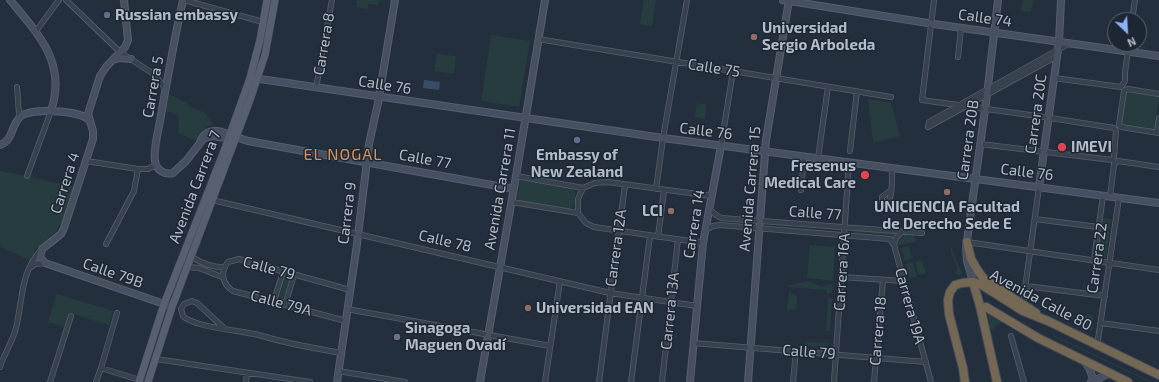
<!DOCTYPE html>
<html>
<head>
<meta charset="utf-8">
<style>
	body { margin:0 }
	#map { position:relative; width:1159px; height:382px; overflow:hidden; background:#242f3e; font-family:"Exo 2",sans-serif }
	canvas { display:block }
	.north { position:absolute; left:1107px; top:12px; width:40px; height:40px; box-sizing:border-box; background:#1d2633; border:1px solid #59626f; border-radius:50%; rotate:155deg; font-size:11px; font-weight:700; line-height:16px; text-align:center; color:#b4bcc9 }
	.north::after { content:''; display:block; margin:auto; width:14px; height:18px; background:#8ab4f8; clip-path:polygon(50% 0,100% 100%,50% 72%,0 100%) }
</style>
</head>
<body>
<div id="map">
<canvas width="1159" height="382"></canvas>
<div class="north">N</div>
</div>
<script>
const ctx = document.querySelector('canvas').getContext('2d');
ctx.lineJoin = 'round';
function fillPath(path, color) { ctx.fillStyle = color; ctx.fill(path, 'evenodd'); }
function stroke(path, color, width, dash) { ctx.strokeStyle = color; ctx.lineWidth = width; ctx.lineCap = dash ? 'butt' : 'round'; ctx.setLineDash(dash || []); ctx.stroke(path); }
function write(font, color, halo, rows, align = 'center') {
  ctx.font = font + ' "Exo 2",sans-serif'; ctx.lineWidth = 3; ctx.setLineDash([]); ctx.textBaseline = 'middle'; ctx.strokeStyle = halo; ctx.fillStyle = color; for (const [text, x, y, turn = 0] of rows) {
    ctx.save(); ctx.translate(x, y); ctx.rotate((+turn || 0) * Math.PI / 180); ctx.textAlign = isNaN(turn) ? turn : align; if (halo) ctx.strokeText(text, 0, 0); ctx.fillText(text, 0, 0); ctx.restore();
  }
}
const green = new Path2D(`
	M 357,0 L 379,0 L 378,5 L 368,4 L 368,9 L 356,7 Z
	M 644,0 L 656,0 L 652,26 L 640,24 Z
	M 1023,0 L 1033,0 L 1031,12 L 1021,11 Z
	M 491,35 L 530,41 L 519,107 L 481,101 Z
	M 437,54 L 456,56 L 454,74 L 434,71 Z
	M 1126,91 L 1159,96 L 1155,130 L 1121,126 Z
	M 169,94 L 187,103 L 189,106 L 205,113 L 213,125 L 208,126 L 196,141 L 178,133 L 179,117 L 171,112 L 165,112 Z
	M 868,99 L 891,103 L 900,136 L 873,143 Z
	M 697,103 L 707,105 L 705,119 L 695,117 Z
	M 0,171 L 35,178 L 74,187 L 63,220 L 55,232 L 38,247 L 30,260 L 0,247 Z
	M 522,179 L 572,188 C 577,192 575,202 573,207 L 568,210 L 519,201 L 517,199 L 520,181 Z
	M 1102,218 L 1111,219 L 1106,258 L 1096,256 Z
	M 854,230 L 898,233 L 893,240 L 888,235 L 854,233 Z
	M 904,235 L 914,235 L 916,241 L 898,246 L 898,242 Z
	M 950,244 L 962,274 L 958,276 L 955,272 L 958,270 L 952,255 Z
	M 810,245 L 835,247 L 833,281 L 807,278 Z
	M 909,246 L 912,259 L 905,261 L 901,248 Z
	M 922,260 L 926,273 L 918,275 L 915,262 Z
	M 913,262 L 917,276 L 909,278 L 906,264 Z
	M 285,274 L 291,276 L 283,301 L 278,299 Z
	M 809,281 L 822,287 L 833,283 L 832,292 L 827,294 L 827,290 L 789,287 L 789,285 Z
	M 789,292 L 797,296 L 796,309 L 787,311 Z
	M 57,294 L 113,311 L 109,325 L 69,313 L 64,327 L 48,322 Z
	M 828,297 L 832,298 L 830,331 L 826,331 Z
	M 987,310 L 1007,322 L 998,324 L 991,331 Z
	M 1085,314 L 1094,315 L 1092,331 L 1083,330 Z
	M 1054,335 L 1152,382 L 1149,382 L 1053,336 Z
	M 806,342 L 828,343 L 827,346 L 824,347 L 807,346 Z`);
const water = new Path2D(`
	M 424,80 L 440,82 L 439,90 L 423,88 Z`);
const street = new Path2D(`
	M 66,0 L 120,52 L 155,75 L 165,88
	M 184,0 L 263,22
	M 934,0 L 922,100 L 1044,117 L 1114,128 L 1116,131 L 1114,158 L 1112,160 L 980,144
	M 1132,20 L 1135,0
	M 36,31 L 59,0
	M 538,39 L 891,97
	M 958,57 L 961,28
	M 1054,78 L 1121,87 L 1125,81 L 1125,72 L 1129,44
	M 17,87 C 18,94 18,112 20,117
	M 316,88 L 332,0
	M 1159,94 L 1128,89 L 1124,91 L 1119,125 L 1121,127 L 1159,133
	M 928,127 L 929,122 L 1070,43
	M 928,127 L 1057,56
	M 1157,132 L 1159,118
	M 721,146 L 733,71
	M 850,151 L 857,91
	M 818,158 L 828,87
	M 86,161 L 138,169 L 148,169 L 156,165
	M 27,176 L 51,111
	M 516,176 L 583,188 L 595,183 L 608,182 L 712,196
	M 656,189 L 663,138 L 687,0
	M 801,190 L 804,157
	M 891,190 L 882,197 L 882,202 L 887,203 C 893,198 892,177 892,168
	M 1110,197 L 1114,164 L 1118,161 L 1159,167
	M 212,200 L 610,293 L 697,306
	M 512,202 L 578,213 L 586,223 L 594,227 L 703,243
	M 709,209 L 716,215 L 721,218 L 922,233
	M 578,213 L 578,199 L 583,188
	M 1035,219 L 1098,227
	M 705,230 L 713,226 L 720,225 L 890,239 L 894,245 L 931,382
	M 658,237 L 664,190
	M 967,242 L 1159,270
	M 106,244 L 134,191 L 138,169
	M 894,245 L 896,238 L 902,232
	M 192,257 C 201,263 214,268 225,267
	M 1094,260 L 1103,196
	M 31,267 L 35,264 L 45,263
	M 188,267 L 199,268 L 222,277
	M 841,277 L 904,281
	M 1026,286 L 1105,296
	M 274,301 L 283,272
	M 1023,303 L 1039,187
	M 285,305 L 294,275
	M 347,309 L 550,346
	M 346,321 L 233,291 C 222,284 220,272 228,262 L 239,259 L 350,290
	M 1101,323 L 1159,331
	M 225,329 L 197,303 L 192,301 L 184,304 L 181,309 L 183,316 C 193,327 237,330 254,334 C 263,336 272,339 281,341 C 300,346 321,349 341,353
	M 1011,336 L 1024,382
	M 693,343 L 926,362
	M 1097,346 L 1119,198
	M 156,359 L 310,382
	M 0,367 C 4,354 13,341 16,328 C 23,299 20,273 41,250
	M 101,368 L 140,380
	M 338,371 L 405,382
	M 50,382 L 71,316
	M 96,382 L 101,368 L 117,313
	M 246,382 L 247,373
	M 545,382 L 560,281
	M 599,382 L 625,185
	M 631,382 L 650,236
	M 662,382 L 678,239
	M 793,382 L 796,351
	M 834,382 L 849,162
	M 874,382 L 883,280`);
const secondary = new Path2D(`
	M 10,0 C 39,35 67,63 51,111
	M 124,0 L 128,40 L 125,47 L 106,67 L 100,76 L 88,114 L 93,131 L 93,139 L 64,228 L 61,234 L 42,249 L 40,257 L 45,263 L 167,305
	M 183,0 C 174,40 167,81 160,121 C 158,132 153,151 155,161 C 156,170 164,175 173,173 L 186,161 L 204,138 L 213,136 L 231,139
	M 783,0 L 934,24 L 1159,56
	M 113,60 L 120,58 L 131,59
	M 253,78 L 663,138 L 1159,203
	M 200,142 C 209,120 233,137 248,141 L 514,189
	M 0,145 C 14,140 11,124 21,116 C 32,108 80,110 89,120
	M 1039,187 L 1059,42 L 1061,0
	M 973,282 L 967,261 L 966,248 L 987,95 L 998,0
	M 1085,362 L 1090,370 L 1094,382
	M 337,382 L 357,244 L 369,144 L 378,103 L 395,0
	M 480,382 L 516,176 L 545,0
	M 690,382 L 703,243 L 721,146
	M 748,382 L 766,140 L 789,0
	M 1091,382 L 1110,373`);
const primary = new Path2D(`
	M 139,382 L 164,304 L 224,151 L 250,78 L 260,40 L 267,0
	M 148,382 L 172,307 L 250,100 L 265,55 L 275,0`);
const highway = new Path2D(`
	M 967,242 L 971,259 L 978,271 L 984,279 L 1036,313
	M 973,282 L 980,306 L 997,382
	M 986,307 L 1038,338 L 1128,382
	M 965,382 L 963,368 L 949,314 L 948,300 L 950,292 L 955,285 L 962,283 L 973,282 L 982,285 L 1023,311 L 1048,321 L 1159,375`);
const markers = [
	[107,15,4,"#5c6f8a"],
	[754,37,4,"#8d6e63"],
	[577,140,4,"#5c6f8a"],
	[1062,147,5,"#e0444e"],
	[865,175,5,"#e0444e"],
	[947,192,4,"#8d6e63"],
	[671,211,4,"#8d6e63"],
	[528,308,4,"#8d6e63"],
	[397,337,4,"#6b7280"]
];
const poiNames = [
	["Russian embassy",115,15],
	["Universidad",762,28],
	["Sergio Arboleda",762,45],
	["IMEVI",1071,147],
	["Embassy of",577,155,"center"],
	["New Zealand",577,172,"center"],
	["Fresenus",856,166,"right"],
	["Medical Care",856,183,"right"],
	["UNICIENCIA Facultad",947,207,"center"],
	["de Derecho Sede E",947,224,"center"],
	["LCI",663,211,"right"],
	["Universidad EAN",536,308],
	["Sinagoga",405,328],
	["Maguen Ovadí",405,345]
];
const streetNames = [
	["Calle 74",985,18,8],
	["Carrera 8",324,44,-80],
	["Calle 75",714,68,9],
	["Calle 76",385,85,9],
	["Carrera 5",153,87,-80],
	["Carrera 20C",1036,114,-82],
	["Calle 76",706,131,7],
	["Carrera 20B",968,140,-82],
	["Calle 77",425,159,10],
	["Calle 76",1027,172,7],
	["Carrera 4",65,183,-72],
	["Avenida Carrera 7",195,187,-69],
	["Avenida Carrera 11",500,189,-80],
	["Avenida Carrera 15",750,189,-85],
	["Carrera 9",347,213,-83],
	["Calle 77",815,213,4],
	["Carrera 14",694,224,-81],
	["Calle 78",445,241,13],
	["Carrera 12A",616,248,-82],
	["Carrera 22",1097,258,-82],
	["Calle 79",269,268,15],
	["Carrera 16A",842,272,-86],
	["Calle 79B",113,273,19],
	["Avenida Calle 80",1041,300,28],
	["Calle 79A",281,303,15],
	["Carrera 19A",910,306,75],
	["Carrera 13A",670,311,-84],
	["Carrera 18",878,331,-85],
	["Calle 79",809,352,4]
];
const neighbourhoodNames = [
	["EL NOGAL",343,155]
];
fillPath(green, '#263c3f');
fillPath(water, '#394c67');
stroke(street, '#565f6c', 6);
stroke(secondary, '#565f6c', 8);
stroke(primary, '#414a57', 8);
stroke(highway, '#434c59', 10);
stroke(street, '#38414e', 4.5);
stroke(secondary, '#465061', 6);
stroke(primary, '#56606e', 7);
stroke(highway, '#746855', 8);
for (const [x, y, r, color] of markers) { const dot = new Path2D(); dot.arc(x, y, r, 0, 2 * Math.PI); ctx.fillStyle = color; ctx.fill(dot); stroke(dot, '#1d2633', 1.5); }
write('bold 15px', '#b4bcc9', '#1d2633', poiNames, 'left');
write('15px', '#b4bcc9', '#1d2633', streetNames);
ctx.letterSpacing = '1px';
write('16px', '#d59563', '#1d2633', neighbourhoodNames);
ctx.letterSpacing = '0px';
</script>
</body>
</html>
